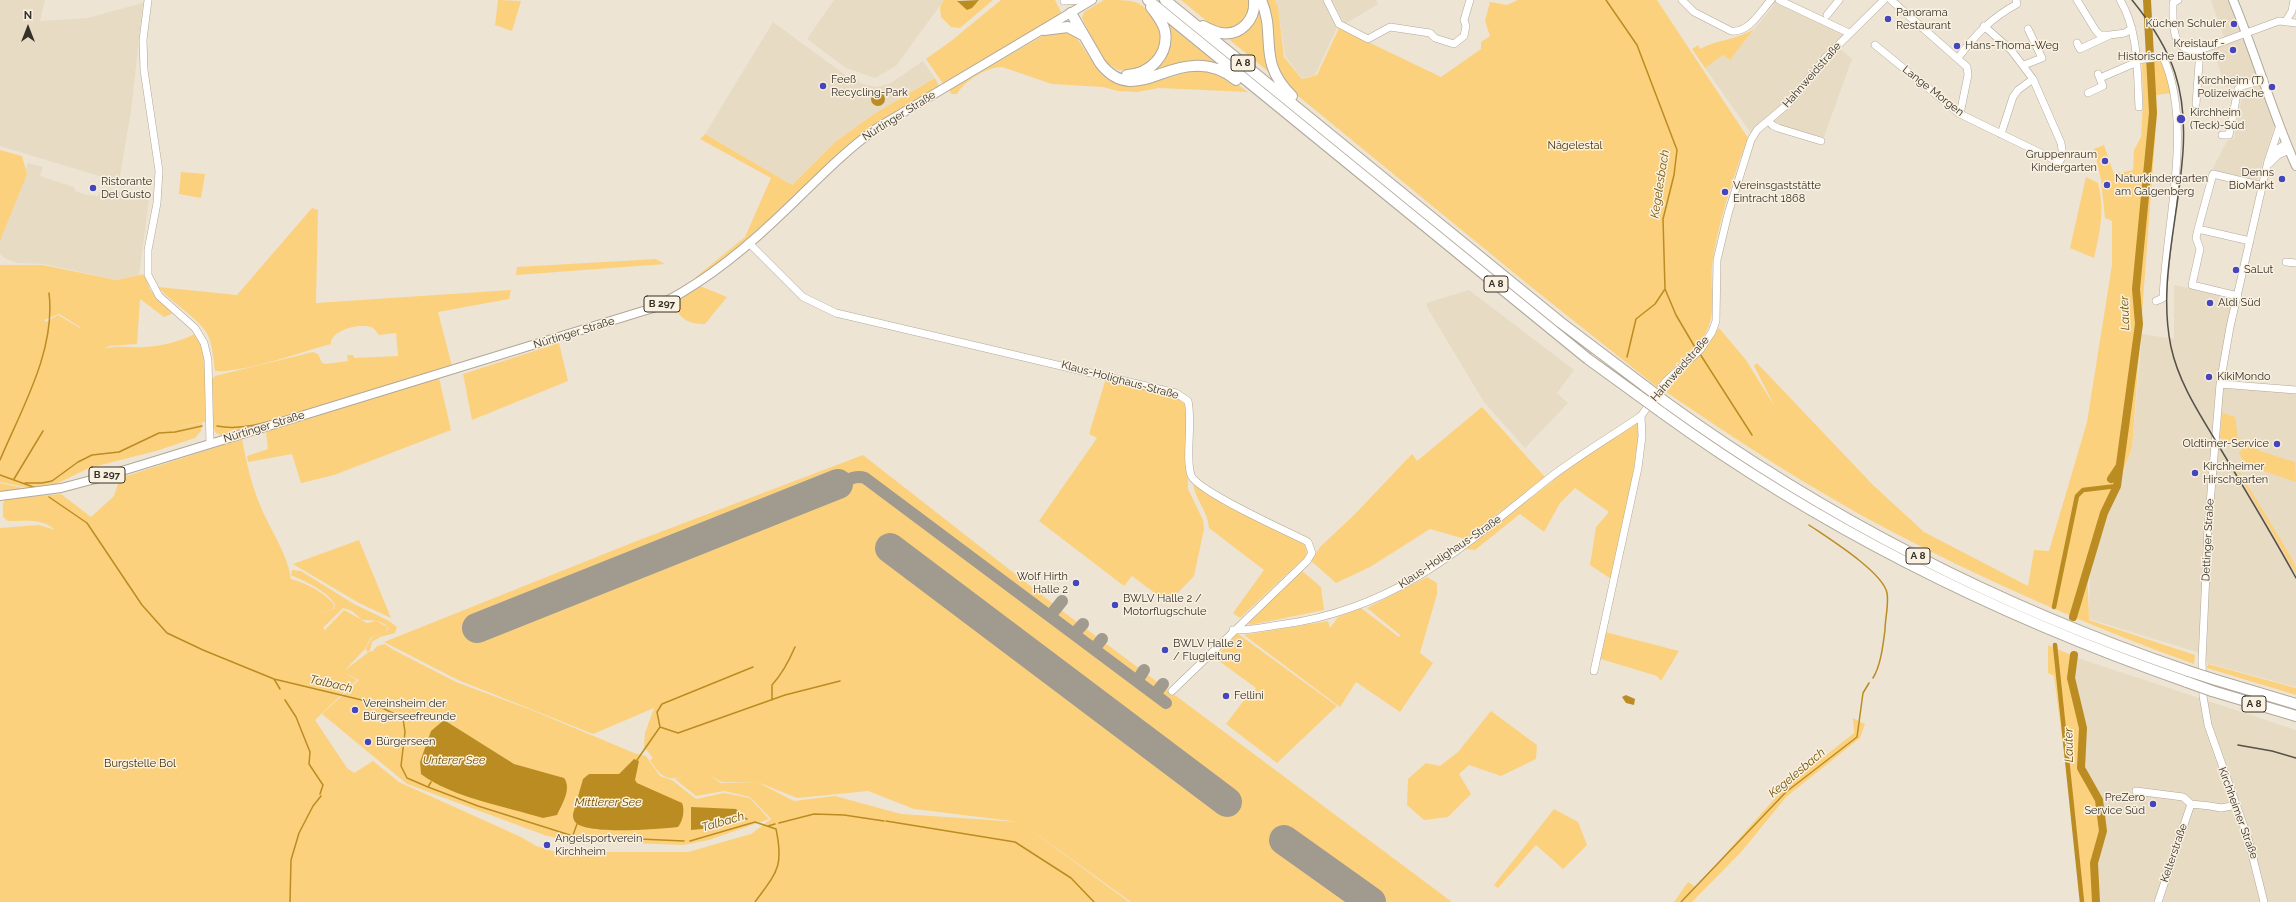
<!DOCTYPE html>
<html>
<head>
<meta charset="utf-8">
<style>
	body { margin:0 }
	#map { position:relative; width:2296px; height:902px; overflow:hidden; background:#ede4d4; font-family:Raleway,sans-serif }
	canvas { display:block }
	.north { position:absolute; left:8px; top:8px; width:40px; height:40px; -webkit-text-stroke:3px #faf1e1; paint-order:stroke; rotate:0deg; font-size:11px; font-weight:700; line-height:16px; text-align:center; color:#34312b }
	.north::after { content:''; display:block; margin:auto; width:14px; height:18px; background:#34312b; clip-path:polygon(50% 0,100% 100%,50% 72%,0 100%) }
</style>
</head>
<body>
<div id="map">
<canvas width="2296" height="902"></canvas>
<div class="north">N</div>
</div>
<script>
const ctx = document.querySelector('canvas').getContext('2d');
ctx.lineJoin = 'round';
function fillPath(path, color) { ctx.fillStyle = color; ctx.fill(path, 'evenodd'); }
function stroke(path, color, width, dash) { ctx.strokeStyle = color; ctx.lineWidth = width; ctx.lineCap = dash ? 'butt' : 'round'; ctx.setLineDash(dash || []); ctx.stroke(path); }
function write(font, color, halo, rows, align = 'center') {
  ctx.font = font + ' Raleway,sans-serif'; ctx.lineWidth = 3; ctx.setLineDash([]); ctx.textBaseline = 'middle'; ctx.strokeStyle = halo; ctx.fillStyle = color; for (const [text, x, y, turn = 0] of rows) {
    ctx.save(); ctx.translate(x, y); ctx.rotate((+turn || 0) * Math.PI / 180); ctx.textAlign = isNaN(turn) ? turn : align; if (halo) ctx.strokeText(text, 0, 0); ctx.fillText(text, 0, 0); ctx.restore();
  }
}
const built = new Path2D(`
	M 0,0 L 45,0 L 40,21 L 87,18 L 143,3 L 131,111 L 119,182 L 0,146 Z
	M 834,0 L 944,0 L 896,66 L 875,78 L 846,68 L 807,39 Z
	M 1275,0 L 1325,0 L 1338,26 L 1315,75 L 1302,78 L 1285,56 L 1278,8 Z
	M 1331,0 L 1376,0 L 1378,4 L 1345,24 Z
	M 1773,0 L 1847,33 L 1836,45 L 1852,59 L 1821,145 L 1763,123 L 1751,133 L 1705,68 L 1723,55 L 1730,59 L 1774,5 L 1771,2 Z
	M 2211,0 L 2228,0 L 2264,88 L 2274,127 L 2257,181 L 2212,170 L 2227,141 L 2234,138 L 2242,97 L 2239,84 L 2226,87 L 2212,48 L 2226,43 Z
	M 773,22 L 848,77 L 863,84 L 877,87 L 889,84 L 923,61 L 935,78 L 874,114 L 835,142 L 792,185 L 705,134 Z
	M 28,163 L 43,167 L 40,176 L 74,187 L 75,191 L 87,195 L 98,196 L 102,187 L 149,200 L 139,275 L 116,280 L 44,264 L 18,263 L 4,258 L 0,254 L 0,232 Z
	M 2174,285 L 2233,298 L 2217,381 L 2296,386 L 2296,687 L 2207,663 L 2197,652 L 2089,619 L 2090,565 L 2132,448 L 2142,334 L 2174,339 Z
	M 1469,290 L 1574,370 L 1557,393 L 1568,403 L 1525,448 L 1484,402 L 1428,309 L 1426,303 Z
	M 2078,658 L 2296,730 L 2296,902 L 2098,902 L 2096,863 L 2106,831 L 2101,799 L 2083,767 L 2085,726 L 2074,679 Z`);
const green = new Path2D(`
	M 498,0 L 521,1 L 512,31 L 495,25 Z
	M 944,0 L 958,0 L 963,6 L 977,3 L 979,0 L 993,0 L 960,28 L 951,27 L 941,17 L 940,6 Z
	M 1001,0 L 1055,0 L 1061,12 L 1057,17 L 944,85 L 926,59 L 951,41 Z
	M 1104,0 C 1142,0 1139,0 1162,28 L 1160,53 L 1137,71 L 1118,70 L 1107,63 L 1101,56 L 1082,18 L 1084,12 Z
	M 1181,0 L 1275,0 L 1278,7 L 1284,57 L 1302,79 L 1317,75 L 1339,28 L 1441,77 L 1481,49 L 1481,42 L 1490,36 L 1485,21 L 1490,2 L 1507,5 L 1518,0 L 1657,0 L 1748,138 C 1734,174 1716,229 1712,267 C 1710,287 1716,310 1708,328 C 1698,353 1671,365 1657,387 L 1530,286 Z
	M 1163,20 L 1219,66 L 1149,75 L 1161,59 Z
	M 1060,29 L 1074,33 C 1104,82 1114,91 1172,77 C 1183,74 1197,69 1208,70 C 1223,72 1236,84 1248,92 L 1159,88 L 1137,92 L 1118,91 L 1103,87 L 1052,84 L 1002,67 C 987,67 965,80 957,94 L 951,94 L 949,89 L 1046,34 Z
	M 1754,29 L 1730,60 L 1723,55 L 1705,68 L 1692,49 L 1698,45 L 1700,49 C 1717,39 1738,40 1754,29 Z
	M 2162,59 L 2173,93 L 2156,95 L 2157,113 L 2132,448 L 2087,564 L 2089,620 L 2195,655 L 2194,664 C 2088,626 1986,581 1887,529 C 1811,489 1738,441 1666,392 L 1672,381 L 1719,328 L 1746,360 L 1775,407 L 1754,366 L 1757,363 L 1873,485 L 1924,532 L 2028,586 L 2034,550 L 2049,551 L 2087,422 L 2112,265 L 2112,221 L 2105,218 L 2101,180 L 2094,149 L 2104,145 L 2114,174 L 2133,170 L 2134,150 L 2141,137 L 2143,103 L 2142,61 Z
	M 935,78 L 940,88 L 900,112 L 748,241 L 698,279 L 696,277 L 745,237 L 771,178 L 700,139 L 705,134 L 792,185 L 835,142 L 874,114 Z
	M 0,150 L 22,156 L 27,174 L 0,241 Z
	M 181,172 L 205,174 L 201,198 L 179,194 Z
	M 2086,177 L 2098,183 C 2105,210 2100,232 2094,258 L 2070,248 Z
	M 312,208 L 318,210 L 316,303 L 511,290 L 509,299 L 438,312 L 452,366 L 223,436 L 216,433 L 213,428 L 211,380 L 215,376 L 313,352 L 318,354 L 322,363 L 326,364 L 348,361 L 347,355 L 353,355 L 354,358 L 398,356 L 396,333 L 379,335 C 377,333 375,329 373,328 C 362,322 330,330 331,344 C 301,352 244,373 215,371 C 213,358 213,340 204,329 C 191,313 172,303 158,287 L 237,295 Z
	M 656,259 L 665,264 L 516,275 L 517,267 Z
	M 0,265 L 43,265 L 116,280 L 145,274 L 150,290 L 174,313 L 164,317 L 140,299 L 137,344 L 109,346 L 103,349 C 116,345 130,348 144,347 C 161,346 181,342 196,333 C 211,359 205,393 205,422 L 171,428 L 202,423 L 201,431 L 195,438 L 156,451 L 89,468 L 52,486 L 33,489 L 0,482 ZM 59,314 L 80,327 L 80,328 L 58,315 L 46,322 L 44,320 Z
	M 700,286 L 727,297 L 705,324 C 687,324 681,319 672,303 Z
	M 559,343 L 568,381 L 472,420 L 463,374 Z
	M 439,378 L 451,430 L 334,475 L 301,483 L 292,454 L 248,462 L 247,456 L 268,449 L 266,431 Z
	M 1106,378 L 1174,394 L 1181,398 L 1187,410 L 1188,489 L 1203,520 L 1204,529 L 1194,576 L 1168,603 L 1132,576 L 1124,586 L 1039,521 L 1097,438 L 1089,434 Z
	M 1482,407 L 1545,477 L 1465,539 L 1430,529 L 1370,567 L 1336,583 L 1311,561 L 1320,547 L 1355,514 L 1412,454 L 1417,461 Z
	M 2224,413 L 2235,417 L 2238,437 L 2260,451 L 2295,462 L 2296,482 L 2245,465 L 2239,453 L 2242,449 L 2232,442 L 2229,444 L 2220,437 L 2222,414 Z
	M 1638,422 L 1639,435 L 1631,485 L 1611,579 L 1590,565 L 1596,527 L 1609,512 L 1575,488 L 1560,503 L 1544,532 L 1520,514 L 1475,550 L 1466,549 L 1574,464 Z
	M 242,439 C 246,461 251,483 260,505 C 270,530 287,552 291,579 C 308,584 322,591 334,604 L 333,609 L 315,616 L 334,609 L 335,604 C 324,589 308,583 291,575 L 292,570 L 301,571 L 354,604 L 389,621 L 397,627 L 395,633 L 380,637 L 372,642 L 370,650 L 367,652 L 366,648 L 372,637 L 384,633 L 371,637 L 365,649 L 345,670 L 370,651 L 372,652 L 377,646 L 385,644 L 392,649 L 456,682 L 534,711 L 634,753 L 646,756 L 660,776 L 672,780 L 696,799 L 724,793 L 750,798 L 769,819 L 709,840 L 683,845 L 575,841 L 547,836 L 407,784 L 322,714 L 359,680 L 343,672 L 357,680 L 315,720 L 347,768 L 354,773 L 373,761 L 399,782 L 521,837 L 536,846 L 556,852 L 688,852 L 751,834 L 771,819 L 750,797 L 724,791 L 696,796 L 675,779 L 683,777 C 664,781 660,775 650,760 L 653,758 L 644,747 L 645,733 L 654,708 L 593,734 L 458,680 L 384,642 L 634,542 L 863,455 L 1065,613 L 1452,902 L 1131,902 L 1020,822 L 914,809 L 868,791 L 797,798 L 757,782 L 722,782 L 710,776 L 721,783 L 757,782 L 794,801 L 835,796 L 901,814 L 1020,822 L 1129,902 L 0,902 L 0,528 L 39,525 L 55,530 C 43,518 24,521 8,521 L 3,517 L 3,503 L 6,499 L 61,494 L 91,517 L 114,496 L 120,478 ZM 343,608 L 352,611 L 362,620 C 372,620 382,620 389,628 L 385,632 L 388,627 L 376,621 L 367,623 L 344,610 L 325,630 L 323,628 Z
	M 2238,469 L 2291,557 L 2296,568 L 2296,574 L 2236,470 Z
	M 0,483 L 32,490 L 0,492 Z
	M 1193,483 L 1218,500 L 1305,544 L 1307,551 L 1305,557 L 1240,618 L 1233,613 L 1264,570 L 1209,528 C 1208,511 1195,500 1193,483 Z
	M 359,540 L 391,618 L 359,603 L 293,564 Z
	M 1301,570 L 1321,587 L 1324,610 L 1250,625 L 1246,621 Z
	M 1427,577 L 1437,583 L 1437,594 L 1420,653 L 1433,663 L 1400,712 L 1356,682 L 1340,707 L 1244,635 L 1328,621 L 1330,628 L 1338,617 L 1361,608 L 1399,637 L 1400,635 L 1367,608 Z
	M 1605,632 L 1679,651 L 1661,681 L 1657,676 L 1601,659 L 1599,657 Z
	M 1237,633 L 1337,706 L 1277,763 L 1226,724 L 1248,695 L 1250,696 L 1256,688 L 1215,658 Z
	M 2048,645 L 2078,658 L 2074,679 L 2085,726 L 2083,767 L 2101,799 L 2106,831 L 2096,863 L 2098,902 L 2081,902 L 2065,760 L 2054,676 L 2048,673 Z
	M 2208,664 L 2296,688 L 2296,695 L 2207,668 Z
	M 1491,711 L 1537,745 L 1536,759 L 1501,776 L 1469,765 L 1459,774 L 1471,794 L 1448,817 L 1424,820 L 1407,805 L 1408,779 L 1426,763 L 1440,766 L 1458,752 Z
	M 1853,718 L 1865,724 L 1860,738 L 1786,797 L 1742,851 L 1692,902 L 1674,902 L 1688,882 L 1696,887 L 1783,789 L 1854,733 Z
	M 1554,809 L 1578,822 L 1587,845 L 1563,869 L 1536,845 L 1498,888 L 1494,885 Z`);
const water = new Path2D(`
	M 979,0 L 972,8 L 967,10 L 957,1 Z
	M871 99a7 7 0 1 1 14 0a7 7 0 1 1-14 0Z
	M 1626,695 L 1635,699 L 1634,705 L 1626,703 L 1622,697 Z
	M 444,720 L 514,764 L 564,778 C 572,789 562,804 557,815 L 543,818 C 507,807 451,797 421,774 L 420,762 L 431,731 Z
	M 634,759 L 639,761 L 635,780 L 637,783 L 682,803 C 685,810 683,821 678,827 C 659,829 590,835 576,823 C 573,820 573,817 573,814 L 583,779 L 589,774 L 619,774 Z
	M 691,807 L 736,809 L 740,813 L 741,817 L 702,829 L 691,830 Z`);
const stream = new Path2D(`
	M 1606,0 L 1637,45 L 1677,150 L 1674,175 L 1663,219 L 1665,289 L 1676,315 L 1696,349
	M 1700,354 L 1752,435
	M 1627,357 L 1636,319 L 1655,304 L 1665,289
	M 217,426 C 247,432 279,418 308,410
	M 0,460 C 22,408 56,350 49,293
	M 0,475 L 36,488
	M 14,479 L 43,431
	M 25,483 L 42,483 L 52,481 L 78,462 L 92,455 L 119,452 L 159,433 L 175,432 L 202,426
	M 49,497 L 87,523 L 142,605 L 167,633 L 203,650 L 274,679 L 370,702 L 403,718 L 405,732 L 401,766 L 407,778 L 428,787 L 478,806 L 573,836 L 684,841
	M 1809,525 C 1828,538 1883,572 1887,593 C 1889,604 1885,619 1885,630 C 1883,645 1881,665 1873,678
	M 274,679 L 280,689
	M 285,700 L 296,717 L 310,752 L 309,764 L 323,785 L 320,794
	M 772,700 L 772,685 C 782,674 789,661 795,647
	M 660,727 L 678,733 L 785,695 L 840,681
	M 637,760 L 660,727 L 657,712 L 662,704 L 753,667
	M 428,787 L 431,782
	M 741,817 L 747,819
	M 886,821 L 1015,842 L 1071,878 L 1094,902
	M 779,823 L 814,814 L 844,815 L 884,821
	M 768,826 L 775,824
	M 573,835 L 577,824
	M 690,841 L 755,822 L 776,829 C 784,867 777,872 755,902
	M 290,902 L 291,860 L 299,833 L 313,806 L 321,796
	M 1681,902 L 1786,792 L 1857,737 L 1863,693 L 1869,683`);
const canal = new Path2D(`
	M 2054,607 L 2077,496 L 2083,490 L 2117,486
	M 2055,645 L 2082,902`);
const river = new Path2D(`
	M 2111,479 L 2119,467
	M 2073,617 L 2104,513 L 2117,486 L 2139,324 L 2136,289 L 2153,113 L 2147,0
	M 2074,655 L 2071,678 L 2083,728 L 2081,768 L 2099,800 L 2103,831 L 2094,863 L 2096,902`);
const taxiway = new Path2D(`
	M 838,484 C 847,480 855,475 865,478 L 1166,703
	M 1050,616 L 1062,601
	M 1074,634 L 1083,624
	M 1094,649 L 1102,639
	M 1137,681 L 1144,670
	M 1155,694 L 1163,684`);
const runway = new Path2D(`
	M 890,548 L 1227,802
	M 477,628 L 838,484
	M 1284,840 L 1371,902`);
const minor = new Path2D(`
	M 148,0 L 143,40 L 144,70 L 159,171 L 157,203 L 148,250 L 148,275 L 159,296 L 195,328 L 204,343 L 208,360 L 210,443
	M 1327,0 L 1339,24 L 1368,39 L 1390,27 L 1430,33 L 1435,38 L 1454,44 L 1464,36 L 1466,26 L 1464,20 L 1470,0
	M 1682,0 L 1694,12 L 1731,31 C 1749,33 1760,12 1771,0
	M 1779,0 L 1849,33
	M 1891,0 L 1967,67 L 1968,75 L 1960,114
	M 2077,0 L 2096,31 L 2100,35 L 2108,35
	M 2120,0 C 2139,31 2137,72 2139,107
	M 2178,0 L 2173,3 C 2173,23 2170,53 2200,50 L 2279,21 L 2296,23
	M 1064,1 L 1085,0
	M 1827,15 L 1839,0
	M 2286,21 L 2292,11 L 2294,0
	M 2077,43 L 2080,49 L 2110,35 L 2125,33 L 2132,28
	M 1875,45 L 1960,114 L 2059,162 L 2063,156 L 2061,143 L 2033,79 L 2011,50 L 1984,26
	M 1958,58 C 1975,35 1991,18 2017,4 L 2016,0
	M 2136,60 L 2163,57 C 2194,125 2166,223 2163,298 L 2156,301
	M 2024,65 L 2042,58 L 2028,29
	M 2100,78 L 2137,62
	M 2088,93 L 2103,86 L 2098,74
	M 2196,104 L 2200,50
	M 1769,121 L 1772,125 L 1778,128 L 1821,141
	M 2001,134 L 2013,97 L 2018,90 L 2033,79
	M 2222,135 L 2229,135 L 2238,89 L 2241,86 L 2264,80
	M 2271,153 L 2286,144
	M 2269,164 L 2278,155 L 2289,150
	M 2198,229 L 2250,241
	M 749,243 L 803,297 L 836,313 L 1176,393 L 1188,401 C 1193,423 1185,457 1191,475 C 1196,491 1289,532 1308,542 L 1312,553 L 1307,561 L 1172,691
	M 2286,262 L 2296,263
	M 2238,296 L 2192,285 L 2200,249 L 2196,238 L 2198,229 L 2213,174 L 2263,186
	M 2220,384 L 2296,390
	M 1233,630 C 1250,631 1268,626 1285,624 C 1397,608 1463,547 1548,479 C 1578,456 1610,437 1641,416
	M 1594,671 L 1638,468 L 1642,436 L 1641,416 L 1666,381 L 1700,350 L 1712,332 L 1716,321 L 1717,260 L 1728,214 L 1751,140 L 1757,130 L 1789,103 L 1826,57 L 1884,0
	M 2136,791 L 2183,797 L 2191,804 L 2210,806 L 2221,808 L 2237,805
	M 2158,902 L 2191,804
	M 2264,902 L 2248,838 L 2208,725 L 2203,696 L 2202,661 L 2208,528 L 2220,384 L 2230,327 L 2268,161 L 2279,128`);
const major = new Path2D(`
	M 2233,0 C 2256,55 2272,112 2296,166
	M 0,496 L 61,488 L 99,478 L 653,308 C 697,287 738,255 773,222 C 808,190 839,155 877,128 L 1092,0`);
const highway = new Path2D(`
	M 1148,0 L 1588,359 L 1639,396
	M 1165,0 L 1560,322 L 1646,387
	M 1261,0 C 1277,36 1256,61 1292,96
	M 1071,13 L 1100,63 C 1129,101 1159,67 1193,66 C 1209,65 1224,70 1236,80
	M 1203,26 C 1209,29 1215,32 1221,33 C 1241,36 1256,19 1254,0
	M 1044,30 L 1068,27 L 1083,35
	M 1127,75 C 1150,74 1169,55 1165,31 C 1163,22 1156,14 1151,7
	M 1667,403 C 1826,518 2003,608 2188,671
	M 1661,412 C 1822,529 2000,617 2187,682
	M 2216,680 L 2296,704
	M 2212,691 L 2296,716`);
const rail = new Path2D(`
	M 2132,0 C 2150,22 2166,45 2175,73 C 2203,159 2152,257 2171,347 C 2179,384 2201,416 2220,448 C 2246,491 2272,534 2296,578
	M 2238,745 L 2272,751 L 2296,758`);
const highwayBridge = new Path2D(`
	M 1646,387 L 1667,403
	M 1639,396 L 1661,412
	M 2188,671 L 2216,680
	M 2187,682 L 2212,691`);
const markers = [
	[1888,19,4,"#4646bc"],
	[2234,24,4,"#4646bc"],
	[1957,46,4,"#4646bc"],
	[2233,50,4,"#4646bc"],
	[823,86,4,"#4646bc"],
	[2272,87,4,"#4646bc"],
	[2181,119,5,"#4646bc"],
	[2105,161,4,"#4646bc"],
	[2282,179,4,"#4646bc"],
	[2107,185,4,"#4646bc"],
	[93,188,4,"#4646bc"],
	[1725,192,4,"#4646bc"],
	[2236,270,4,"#4646bc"],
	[2210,303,4,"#4646bc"],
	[2209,377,4,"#4646bc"],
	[2277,444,4,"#4646bc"],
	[2195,473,4,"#4646bc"],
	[1076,583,4,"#4646bc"],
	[1115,605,4,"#4646bc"],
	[1165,650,4,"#4646bc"],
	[1226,696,4,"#4646bc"],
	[355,710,4,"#4646bc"],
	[368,742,4,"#4646bc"],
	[2153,804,4,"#4646bc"],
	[547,845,4,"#4646bc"]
];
const shields = [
	[1243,63,24],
	[1496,284,24],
	[662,304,36],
	[107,475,36],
	[1918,556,24],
	[2254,704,24]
];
const shieldNames = [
	["A 8",1243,63],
	["A 8",1496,284],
	["B 297",662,304],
	["B 297",107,475],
	["A 8",1918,556],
	["A 8",2254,704]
];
const poiNames = [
	["Panorama",1896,13],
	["Restaurant",1896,26],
	["Küchen Schuler",2226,24,"right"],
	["Kreislauf -",2225,44,"right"],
	["Historische Baustoffe",2225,57,"right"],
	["Hans-Thoma-Weg",1965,46],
	["Feeß",831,80],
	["Recycling-Park",831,93],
	["Kirchheim (T)",2264,81,"right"],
	["Polizeiwache",2264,94,"right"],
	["Kirchheim",2190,113],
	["(Teck)-Süd",2190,126],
	["Gruppenraum",2097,155,"right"],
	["Kindergarten",2097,168,"right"],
	["Denns",2274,173,"right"],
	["BioMarkt",2274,186,"right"],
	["Naturkindergarten",2115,179],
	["am Galgenberg",2115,192],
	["Ristorante",101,182],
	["Del Gusto",101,195],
	["Vereinsgaststätte",1733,186],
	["Eintracht 1868",1733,199],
	["SaLut",2244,270],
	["Aldi Süd",2218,303],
	["KikiMondo",2217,377],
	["Oldtimer-Service",2269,444,"right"],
	["Kirchheimer",2203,467],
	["Hirschgarten",2203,480],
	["Wolf Hirth",1068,577,"right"],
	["Halle 2",1068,590,"right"],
	["BWLV Halle 2 /",1123,599],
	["Motorflugschule",1123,612],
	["BWLV Halle 2",1173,644],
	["/ Flugleitung",1173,657],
	["Fellini",1234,696],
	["Vereinsheim der",363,704],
	["Bürgerseefreunde",363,717],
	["Bürgerseen",376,742],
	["PreZero",2145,798,"right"],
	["Service Süd",2145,811,"right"],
	["Angelsportverein",555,839],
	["Kirchheim",555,852]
];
const streetNames = [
	["Hahnweidstraße",1812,75,-49],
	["Lange Morgen",1933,91,38],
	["Nürtinger Straße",899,116,-32],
	["Nürtinger Straße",574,333,-17],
	["Hahnweidstraße",1680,369,-49],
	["Klaus-Holighaus-Straße",1120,380,15],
	["Nürtinger Straße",264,427,-17],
	["Dettinger Straße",2208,540,-87],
	["Klaus-Holighaus-Straße",1450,552,-34],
	["Kirchheimer Straße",2238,813,70],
	["Kelterstraße",2174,853,-71]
];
const parkNames = [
	["Nägelestal",1575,146],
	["Burgstelle Bol",140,764]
];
const waterNames = [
	["Kegelesbach",1660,184,-81],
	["Lauter",2125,313,-92],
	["Talbach",331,684,13],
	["Lauter",2069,745,-91],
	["Unterer See",454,760],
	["Kegelesbach",1797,773,-40],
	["Mittlerer See",608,802],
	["Talbach",723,822,-16]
];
fillPath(built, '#e8dbc4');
fillPath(green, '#fcd17e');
fillPath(water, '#bb8c21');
stroke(stream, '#bb8c21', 1.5);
stroke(canal, '#bb8c21', 4.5);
stroke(river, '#bb8c21', 8);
stroke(taxiway, '#a19a8e', 12);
stroke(runway, '#a19a8e', 30);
stroke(minor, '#b0a899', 8);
stroke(major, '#b0a899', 10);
stroke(highway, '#b0a899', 12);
stroke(minor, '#fff', 7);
stroke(major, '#fff', 8);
stroke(highway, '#fff', 10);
stroke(rail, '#555149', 1.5);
stroke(highwayBridge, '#b0a899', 12, []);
stroke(highwayBridge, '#fff', 10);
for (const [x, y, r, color] of markers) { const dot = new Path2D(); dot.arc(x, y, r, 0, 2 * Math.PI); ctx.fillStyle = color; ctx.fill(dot); stroke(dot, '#faf1e1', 1.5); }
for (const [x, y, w] of shields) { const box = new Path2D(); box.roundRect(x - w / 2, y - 8, w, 16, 3); ctx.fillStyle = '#faf1e1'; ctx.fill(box); stroke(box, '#34312b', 1); }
write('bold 10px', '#34312b', null, shieldNames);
write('11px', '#34312b', '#faf1e1', poiNames, 'left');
write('11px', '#34312b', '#faf1e1', streetNames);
write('11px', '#432f03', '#faf1e1', parkNames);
write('italic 12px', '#715100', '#faf1e1', waterNames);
</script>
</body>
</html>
